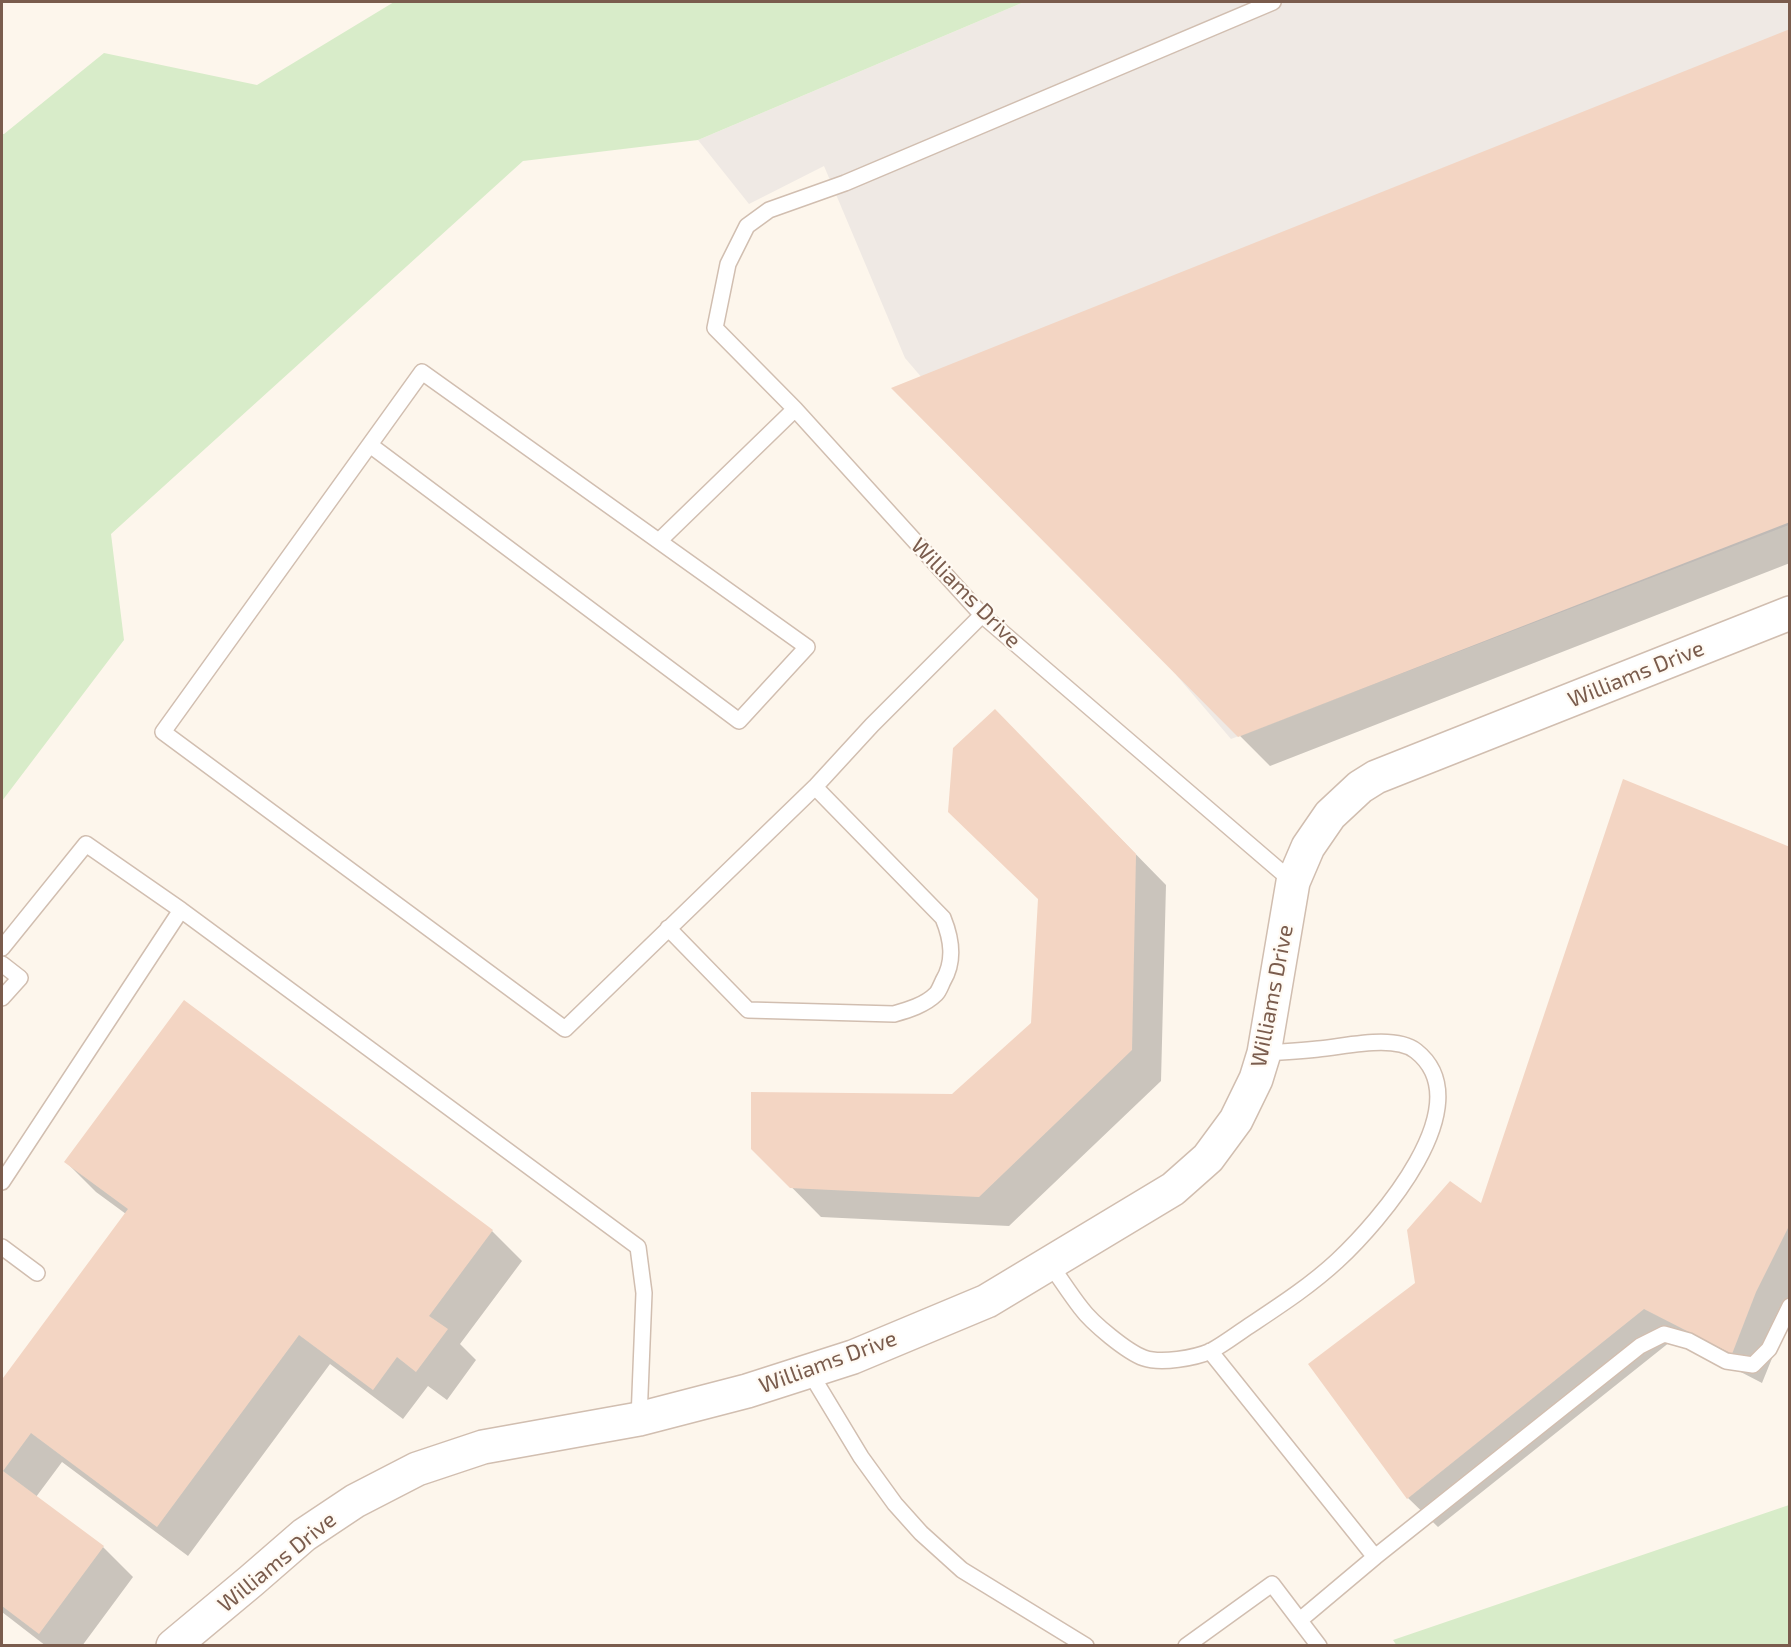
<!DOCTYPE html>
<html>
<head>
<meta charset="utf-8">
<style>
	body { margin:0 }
	#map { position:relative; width:1791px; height:1647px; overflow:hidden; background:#fdf6ec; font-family:"Exo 2",sans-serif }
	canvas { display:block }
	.frame { position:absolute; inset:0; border:3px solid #7a5c4d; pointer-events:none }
</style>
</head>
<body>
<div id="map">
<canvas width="1791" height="1647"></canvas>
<div class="frame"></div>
</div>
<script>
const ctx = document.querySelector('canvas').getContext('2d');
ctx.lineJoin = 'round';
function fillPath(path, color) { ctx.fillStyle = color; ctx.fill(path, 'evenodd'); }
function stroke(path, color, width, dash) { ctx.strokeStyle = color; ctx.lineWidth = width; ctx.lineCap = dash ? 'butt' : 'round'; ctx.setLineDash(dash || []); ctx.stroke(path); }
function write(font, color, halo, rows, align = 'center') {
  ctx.font = font + ' "Exo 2",sans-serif'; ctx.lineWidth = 4.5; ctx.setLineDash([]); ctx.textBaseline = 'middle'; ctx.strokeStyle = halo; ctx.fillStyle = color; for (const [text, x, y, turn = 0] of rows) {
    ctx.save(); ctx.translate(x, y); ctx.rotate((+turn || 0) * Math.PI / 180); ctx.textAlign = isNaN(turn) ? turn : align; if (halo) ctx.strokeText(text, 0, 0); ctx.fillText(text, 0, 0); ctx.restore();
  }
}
const industrial = new Path2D(`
	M 1024,2 L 1789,2 L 1789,525 L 1231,739 L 905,358 L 824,166 L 749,204 L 698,140 Z`);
const green = new Path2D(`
	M 394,2 L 1024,2 L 698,140 L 523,161 L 111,534 L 124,640 L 2,801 L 2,134 L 4,134 L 104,53 L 257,85 Z
	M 1789,1505 L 1789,1645 L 1397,1646 L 1393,1640 Z`);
const shadow = new Path2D(`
	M 1790,31 L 1790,563 L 1270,766 L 894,389 Z
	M 1025,741 L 1166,885 L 1161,1081 L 1009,1226 L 821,1217 L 753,1148 L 952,1096 L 1032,1024 L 1040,899 Z
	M 1790,849 L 1790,1314 L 1762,1383 L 1675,1338 L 1438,1527 L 1408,1498 L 1416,1283 Z
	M 66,1162 L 492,1231 L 522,1261 L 460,1344 L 476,1360 L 447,1400 L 428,1386 L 403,1419 L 330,1364 L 188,1556 L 62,1462 L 36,1497 L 103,1547 L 133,1577 L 82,1646 L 46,1646 L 2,1612 L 2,1378 L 4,1380 L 126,1214 L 96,1192 Z`);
const building = new Path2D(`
	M 1790,29 L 1790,522 L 1238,737 L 891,388 Z
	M 995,709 L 1136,854 L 1132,1050 L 979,1197 L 790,1188 L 751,1149 L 751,1092 L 952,1094 L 1031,1023 L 1038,899 L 948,812 L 953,748 Z
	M 1623,779 L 1790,847 L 1790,1224 L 1756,1292 L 1732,1354 L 1644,1309 L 1407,1499 L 1308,1364 L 1415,1283 L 1407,1230 L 1450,1181 L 1481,1203 Z
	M 184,1000 L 493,1230 L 429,1316 L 448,1329 L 416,1372 L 397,1357 L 373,1390 L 299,1335 L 157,1527 L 31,1433 L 3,1471 L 104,1546 L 39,1634 L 2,1606 L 2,1376 L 3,1378 L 128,1209 L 64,1162 Z`);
const service = new Path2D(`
	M 1273,2 L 845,183 L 769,210 L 747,226 L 728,264 L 715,328 L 795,409 L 982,615 L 1293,882
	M 370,445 L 739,721 L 807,647 L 422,372 L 163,732 L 565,1029 L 815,787 L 872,725 L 982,615
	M 659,541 L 795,409
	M 668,928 L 748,1010 L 894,1014 C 908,1010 925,1005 936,994 C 939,991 941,985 943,981 C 955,961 952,940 943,918 L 815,787
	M 2,948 L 86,844 L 181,910 L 638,1247 L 644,1293 L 639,1419
	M 2,964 L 20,978 L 2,998
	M 2,1182 L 181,910
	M 2,1247 L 37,1273
	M 1049,1263 C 1060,1278 1070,1294 1081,1308 C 1092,1323 1127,1352 1144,1358 C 1161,1364 1195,1358 1211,1351 C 1224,1344 1237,1334 1249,1326 C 1279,1306 1310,1286 1337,1261 C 1378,1223 1483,1104 1416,1051 C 1394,1034 1344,1047 1318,1049 C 1300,1051 1282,1052 1264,1053
	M 1210,1351 L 1375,1557 L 1300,1620
	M 809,1371 L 861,1457 L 895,1504 L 921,1533 L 962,1570 L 1086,1646
	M 1375,1557 L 1640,1346 L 1664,1334 L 1689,1341 L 1726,1361 L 1753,1365 L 1769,1349 L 1790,1306
	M 1186,1646 L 1272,1584 L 1319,1646`);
const tertiary = new Path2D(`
	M 173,1646 L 251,1581 L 304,1535 L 355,1501 L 417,1469 L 483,1447 L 639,1419 L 747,1391 L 853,1357 L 987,1301 L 1173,1189 L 1208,1158 L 1236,1120 L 1256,1079 L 1264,1053 L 1293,882 L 1308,847 L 1330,815 L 1360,787 L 1376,777 L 1790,613`);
const streetNames = [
	["Williams Drive",966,593,45],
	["Williams Drive",1636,674,-22],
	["Williams Drive",1272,996,-79],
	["Williams Drive",828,1362,-20],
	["Williams Drive",277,1562,-39]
];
fillPath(industrial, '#efe9e4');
fillPath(green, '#d8ecc9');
fillPath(shadow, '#0003');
fillPath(building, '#f3d5c3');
stroke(service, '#d1beb0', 18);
stroke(tertiary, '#d1beb0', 36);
stroke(service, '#fff', 15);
stroke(tertiary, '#fff', 33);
write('22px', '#7a5c4d', '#fffaf3', streetNames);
</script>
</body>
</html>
